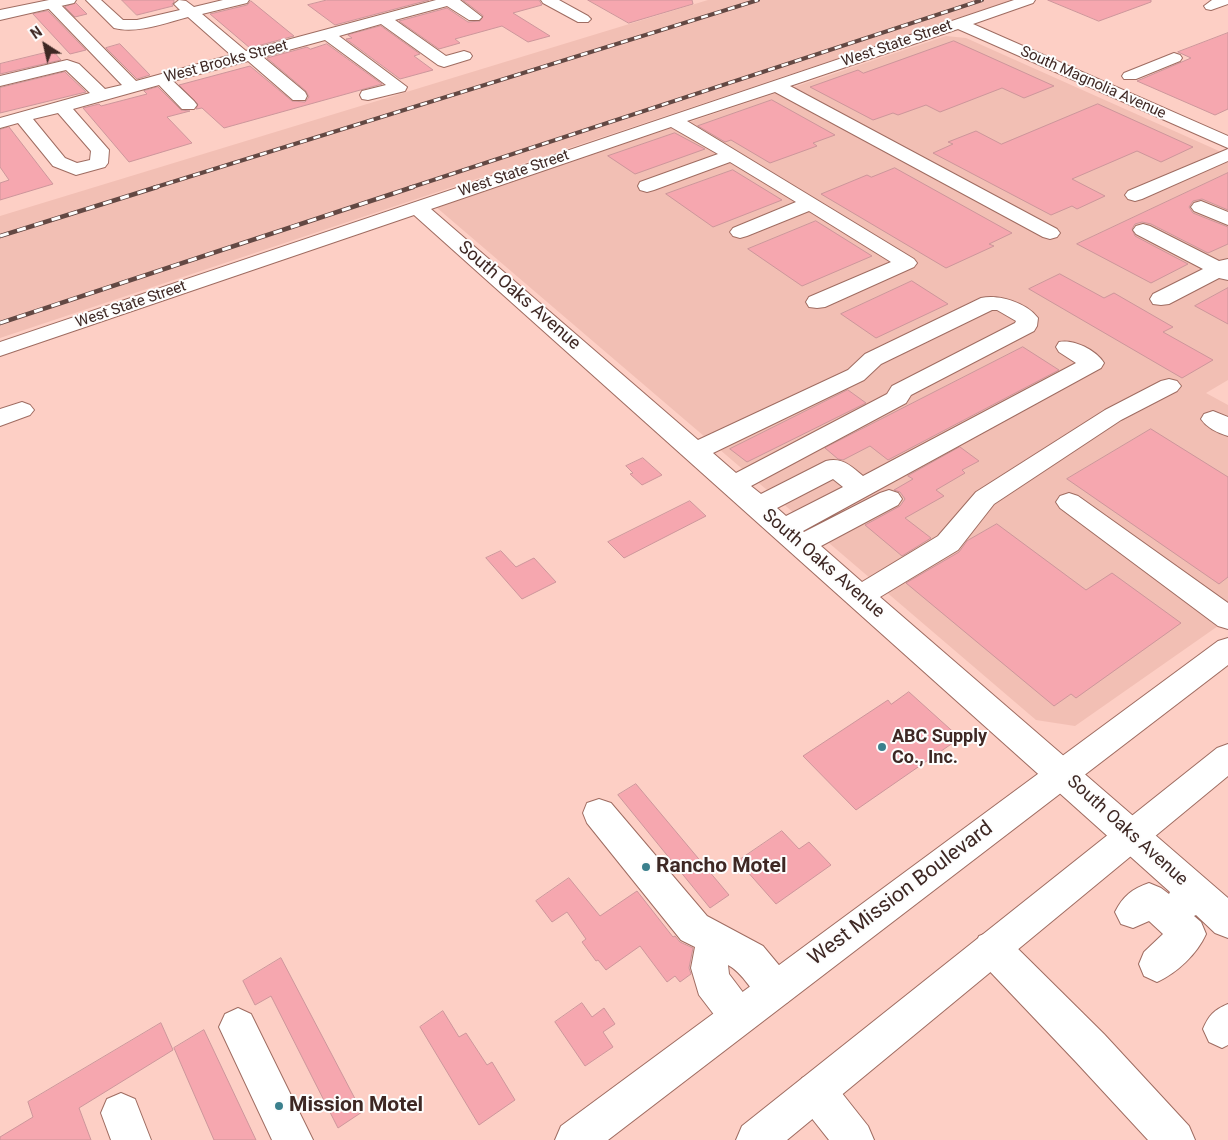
<!DOCTYPE html>
<html>
<head>
<meta charset="utf-8">
<style>
	body { margin:0 }
	#map { position:relative; width:1228px; height:1140px; overflow:hidden; background:#fdcfc5; font-family:Roboto,sans-serif }
	canvas { display:block }
	.north { position:absolute; left:20px; top:20px; width:50px; height:50px; -webkit-text-stroke:4px #fdfdfd; paint-order:stroke; rotate:325deg; font-size:14px; font-weight:700; line-height:20px; text-align:center; color:#3e2824 }
	.north::after { content:''; display:block; margin:auto; width:18px; height:22px; background:#3e2824; clip-path:polygon(50% 0,100% 100%,50% 72%,0 100%) }
</style>
</head>
<body>
<div id="map">
<canvas width="1228" height="1140"></canvas>
<div class="north">N</div>
</div>
<script>
const ctx = document.querySelector('canvas').getContext('2d');
ctx.lineJoin = 'round';
function fillPath(path, color) { ctx.fillStyle = color; ctx.fill(path, 'evenodd'); }
function stroke(path, color, width, dash) { ctx.strokeStyle = color; ctx.lineWidth = width; ctx.lineCap = dash ? 'butt' : 'round'; ctx.setLineDash(dash || []); ctx.stroke(path); }
function write(font, color, halo, rows, align = 'center') {
  ctx.font = font + ' Roboto,sans-serif'; ctx.lineWidth = 4; ctx.setLineDash([]); ctx.textBaseline = 'middle'; ctx.strokeStyle = halo; ctx.fillStyle = color; for (const [text, x, y, turn = 0] of rows) {
    ctx.save(); ctx.translate(x, y); ctx.rotate((+turn || 0) * Math.PI / 180); ctx.textAlign = isNaN(turn) ? turn : align; if (halo) ctx.strokeText(text, 0, 0); ctx.fillText(text, 0, 0); ctx.restore();
  }
}
const built = new Path2D(`
	M 708,0 L 1013,0 L 0,338 L 0,216 Z
	M 946,36 L 966,38 L 1228,155 L 1228,380 L 1206,393 L 1228,405 L 1228,619 L 1075,726 L 1036,720 L 436,207 Z`);
const building = new Path2D(`
	M 122,0 L 174,0 L 174,2 L 172,4 L 173,6 L 137,15 Z
	M 327,0 L 429,0 L 335,25 L 308,5 Z
	M 463,0 L 539,0 L 542,5 L 513,13 L 550,36 L 528,42 L 502,26 L 455,39 L 460,43 L 439,49 L 399,21 L 447,8 L 468,22 L 480,21 L 483,16 Z
	M 588,0 L 692,0 L 693,4 L 629,23 Z
	M 1048,0 L 1151,0 L 1151,2 L 1099,21 Z
	M 251,1 L 294,36 L 250,48 L 210,14 L 247,5 Z
	M 76,3 L 87,14 L 75,17 L 65,7 Z
	M 48,11 L 86,50 L 70,54 L 33,14 Z
	M 381,26 L 420,54 L 414,56 L 433,70 L 400,79 L 346,39 L 352,38 L 348,35 Z
	M 1228,33 L 1228,109 L 1215,115 L 1137,81 L 1191,58 L 1178,52 Z
	M 954,41 L 1054,86 L 1024,98 L 1002,88 L 940,112 L 926,105 L 898,115 L 893,113 L 873,120 L 810,87 L 858,70 L 863,73 Z
	M 120,44 L 150,75 L 137,79 L 106,48 Z
	M 327,44 L 382,84 L 224,128 L 202,108 L 196,109 L 198,104 L 179,85 L 250,66 L 292,101 L 305,102 L 309,97 L 306,91 L 267,58 L 307,47 L 310,49 Z
	M 53,51 L 61,60 L 0,74 L 0,64 Z
	M 65,72 L 86,92 L 0,113 L 0,88 Z
	M 158,87 L 181,110 L 190,111 L 167,117 L 192,143 L 129,162 L 83,108 L 99,104 L 101,106 L 147,94 L 144,91 Z
	M 772,100 L 835,135 L 813,143 L 817,146 L 770,163 L 731,140 L 725,142 L 698,126 Z
	M 1098,104 L 1193,147 L 1161,162 L 1137,151 L 1072,179 L 1105,196 L 1077,209 L 1072,206 L 1051,215 L 933,153 L 953,144 L 948,142 L 976,131 L 1001,144 Z
	M 9,127 L 53,184 L 0,200 L 0,183 L 9,180 L 0,167 L 0,130 Z
	M 675,133 L 705,149 L 635,174 L 608,156 Z
	M 895,168 L 1012,233 L 989,244 L 994,246 L 946,268 L 821,194 L 867,175 L 871,177 Z
	M 733,170 L 782,200 L 713,227 L 666,194 Z
	M 1228,173 L 1228,210 L 1202,199 L 1193,201 L 1189,207 L 1193,213 L 1228,227 L 1228,244 L 1208,253 L 1151,224 L 1142,222 L 1135,224 L 1132,229 L 1135,236 L 1188,264 L 1151,283 L 1077,244 Z
	M 816,221 L 872,256 L 802,286 L 748,249 Z
	M 1060,274 L 1104,298 L 1114,293 L 1173,327 L 1163,332 L 1213,360 L 1182,378 L 1029,289 Z
	M 912,281 L 948,304 L 876,338 L 841,314 Z
	M 1228,288 L 1228,324 L 1195,306 Z
	M 1023,347 L 1059,370 L 888,460 L 870,446 L 843,460 L 838,459 L 825,448 Z
	M 848,390 L 866,403 L 747,462 L 730,449 Z
	M 1151,429 L 1228,477 L 1228,577 L 1219,584 L 1067,479 Z
	M 960,447 L 979,461 L 962,470 L 965,473 L 936,490 L 944,496 L 905,518 L 931,538 L 902,556 L 865,525 L 900,506 L 905,499 L 900,492 L 894,490 L 913,479 L 908,476 Z
	M 643,458 L 662,475 L 642,485 L 630,474 L 633,473 L 626,466 Z
	M 690,501 L 706,516 L 624,558 L 608,542 Z
	M 997,524 L 1086,590 L 1112,573 L 1181,623 L 1076,698 L 1071,694 L 1054,706 L 906,583 L 959,552 L 967,541 Z
	M 501,551 L 516,567 L 534,558 L 556,582 L 522,599 L 486,558 Z
	M 909,692 L 960,738 L 856,810 L 803,756 L 888,700 L 891,704 Z
	M 636,784 L 729,895 L 710,908 L 618,795 Z
	M 782,831 L 799,849 L 809,842 L 831,865 L 776,904 L 738,861 Z
	M 569,878 L 600,916 L 637,891 L 673,937 L 675,936 L 680,942 L 693,948 L 689,968 L 691,974 L 680,982 L 675,976 L 667,982 L 640,946 L 606,970 L 598,960 L 596,961 L 582,942 L 586,939 L 567,912 L 552,922 L 536,901 Z
	M 281,958 L 362,1112 L 338,1128 L 271,996 L 255,1005 L 243,981 Z
	M 582,1003 L 592,1017 L 604,1008 L 615,1024 L 603,1032 L 613,1047 L 585,1066 L 555,1022 Z
	M 443,1011 L 459,1037 L 466,1033 L 487,1065 L 492,1062 L 515,1100 L 479,1125 L 420,1027 Z
	M 161,1023 L 173,1050 L 79,1108 L 91,1140 L 0,1140 L 0,1137 L 33,1117 L 28,1102 Z
	M 204,1030 L 256,1140 L 214,1140 L 174,1048 Z`);
const minor = new Path2D(`
	M 50,0 L 57,1 L 136,81 L 231,55 L 188,17 C 165,23 137,34 114,28 L 86,0 L 101,0 L 123,20 L 137,20 L 180,10 L 174,4 L 179,0 L 186,1 L 194,7 L 223,0 L 249,0 L 247,3 L 202,14 L 246,51 L 436,0 L 460,0 L 482,17 L 479,20 L 469,20 L 447,6 L 395,20 L 446,56 L 464,51 L 470,53 L 472,56 L 470,59 L 444,67 L 438,65 L 381,24 L 339,36 L 407,87 L 405,91 L 368,100 L 362,99 L 360,95 L 362,91 L 386,85 L 325,40 L 263,57 L 305,92 L 307,96 L 305,100 L 293,100 L 248,61 L 173,81 L 194,101 L 197,105 L 194,109 L 182,109 L 159,85 L 73,109 L 109,150 L 108,163 L 105,167 L 76,175 L 53,166 L 18,123 L 0,128 L 0,118 L 90,93 L 66,70 L 0,86 L 0,76 L 67,60 L 79,64 L 105,89 L 122,85 L 47,7 L 45,4 ZM 58,113 L 91,151 L 90,160 L 77,163 L 65,158 L 33,119 Z
	M 541,0 L 559,0 L 588,16 L 591,19 L 588,22 L 578,22 L 543,3 Z
	M 1014,0 L 1035,0 L 1033,3 L 973,24 L 1228,136 L 1228,148 L 958,29 L 790,86 L 1057,229 L 1060,233 L 1057,237 L 1050,239 L 1043,237 L 775,92 L 687,121 L 914,259 L 917,263 L 914,267 L 825,307 L 817,308 L 809,307 L 806,302 L 809,297 L 891,262 L 809,211 L 747,236 L 740,238 L 733,236 L 730,232 L 733,228 L 796,202 L 730,162 L 654,190 L 647,192 L 640,190 L 638,186 L 640,182 L 718,154 L 671,127 L 431,209 L 698,440 L 848,370 L 865,354 L 981,298 C 999,294 1027,303 1038,318 L 1037,326 L 1034,331 L 911,395 L 906,403 L 751,486 L 761,494 L 826,461 C 842,457 851,466 863,476 L 1076,363 L 1059,352 L 1056,347 L 1059,342 C 1074,339 1096,350 1104,363 L 1101,368 L 803,531 L 804,532 L 880,493 L 889,490 L 898,493 L 902,499 L 898,505 L 821,546 L 862,582 L 938,536 L 976,492 L 1105,410 L 1161,381 L 1169,379 L 1177,381 L 1181,386 L 1177,391 L 1121,420 L 994,504 L 958,550 L 880,597 L 1228,898 L 1228,938 L 1215,933 L 1196,915 L 1194,916 L 1201,922 L 1206,934 C 1197,954 1177,973 1157,982 L 1144,976 L 1139,964 L 1144,952 L 1163,934 L 1149,921 L 1133,928 L 1121,924 L 1115,912 C 1123,896 1132,889 1149,883 L 1161,888 L 1169,894 L 1170,892 L 414,215 L 0,356 L 0,342 ZM 992,310 L 997,310 L 1016,321 L 1015,323 L 892,386 L 887,394 L 736,473 L 713,453 L 864,380 L 881,364 ZM 833,479 L 843,487 L 786,516 L 777,508 Z
	M 1212,0 L 1228,0 L 1228,4 L 1211,10 L 1206,9 L 1204,6 Z
	M 1174,53 L 1180,55 L 1182,58 L 1180,61 L 1136,79 L 1124,79 L 1122,76 L 1124,73 Z
	M 1228,149 L 1228,161 L 1142,199 L 1135,201 L 1128,199 L 1125,195 L 1128,191 Z
	M 1201,201 L 1228,212 L 1228,225 L 1194,211 L 1191,207 L 1194,203 Z
	M 1143,224 L 1150,226 L 1219,261 L 1228,259 L 1228,280 L 1219,278 L 1169,304 L 1161,305 L 1153,304 L 1150,299 L 1153,294 L 1203,269 L 1136,234 L 1133,230 L 1136,226 Z
	M 22,402 L 30,405 L 34,410 L 30,415 L 0,426 L 0,409 Z
	M 1213,411 L 1228,417 L 1228,436 C 1218,433 1207,428 1201,419 L 1204,414 Z
	M 1069,493 L 1078,496 L 1228,603 L 1228,629 L 1218,626 L 1060,508 L 1056,502 L 1060,496 Z
	M 599,799 L 611,803 L 707,916 L 763,946 L 788,976 L 793,989 L 788,1002 L 775,1007 C 750,997 749,977 728,965 L 729,974 L 751,1003 L 757,1016 L 751,1029 L 738,1035 L 725,1029 L 699,995 L 691,968 L 695,947 L 681,940 L 587,823 L 583,813 L 587,803 Z
	M 992,931 L 1005,936 L 1104,1034 L 1189,1126 L 1195,1140 L 1148,1140 L 1076,1062 L 979,960 L 974,948 L 979,936 Z
	M 1228,1004 L 1228,1045 L 1222,1048 L 1209,1042 L 1203,1029 C 1209,1015 1214,1010 1228,1004 Z
	M 238,1008 L 251,1014 L 313,1140 L 272,1140 L 219,1027 L 225,1014 Z
	M 816,1072 L 830,1078 L 868,1126 L 874,1140 L 829,1140 L 802,1106 L 796,1092 L 802,1078 Z
	M 121,1093 L 135,1099 L 151,1140 L 111,1140 L 101,1113 L 107,1099 Z`);
const major = new Path2D(`
	M 49,0 L 76,0 L 74,3 L 0,20 L 0,10 Z
	M 1228,638 L 1228,665 L 608,1140 L 555,1140 L 561,1126 L 1218,641 Z
	M 1228,744 L 1228,776 L 787,1140 L 736,1140 L 742,1126 L 1217,748 Z`);
const railFar1 = new Path2D(`
	M 153,188 L 758,0
	M 409,188 L 982,0`);
const rail = new Path2D(`
	M 0,236 L 157,187
	M 0,323 L 413,187`);
const markers = [
	[882,747,5,"#3b808d"],
	[646,867,5,"#3b808d"],
	[279,1106,5,"#3b808d"]
];
const farStreetnames = [
	["West State Street",897,44,-19],
	["West Brooks Street",226,62,-15],
	["South Magnolia Avenue",1093,83,24],
	["West State Street",514,174,-19],
	["West State Street",131,305,-19]
];
const streetNames = [
	["South Oaks Avenue",519,296,41],
	["South Oaks Avenue",823,564,41],
	["South Oaks Avenue",1127,831,42]
];
const poiNames = [
	["ABC Supply",892,737],
	["Co., Inc.",892,758]
];
const nearPoinames = [
	["Rancho Motel",656,867],
	["Mission Motel",289,1106]
];
const nearStreetnames = [
	["West Mission Boulevard",901,894,-37]
];
fillPath(built, '#f2bfb4');
fillPath(building, '#f6a7af');
stroke(building, '#cd969b', 1);
stroke(minor, '#9f6c61', 2);
stroke(major, '#9f6c61', 2);
fillPath(minor, '#fff');
fillPath(major, '#fff');
stroke(railFar1, '#634843', 4);
stroke(rail, '#634843', 4.5);
stroke(railFar1, '#fdfdfd', 2.5, [7]);
stroke(rail, '#fdfdfd', 3, [9]);
for (const [x, y, r, color] of markers) { const dot = new Path2D(); dot.arc(x, y, r, 0, 2 * Math.PI); ctx.fillStyle = color; ctx.fill(dot); stroke(dot, '#fdfdfd', 2); }
write('15px', '#3e2824', '#fdfdfd', farStreetnames);
write('18px', '#3e2824', '#fdfdfd', streetNames);
write('bold 18px', '#3e2824', '#fdfdfd', poiNames, 'left');
write('bold 21px', '#3e2824', '#fdfdfd', nearPoinames, 'left');
write('21px', '#3e2824', '#fdfdfd', nearStreetnames);
</script>
</body>
</html>
